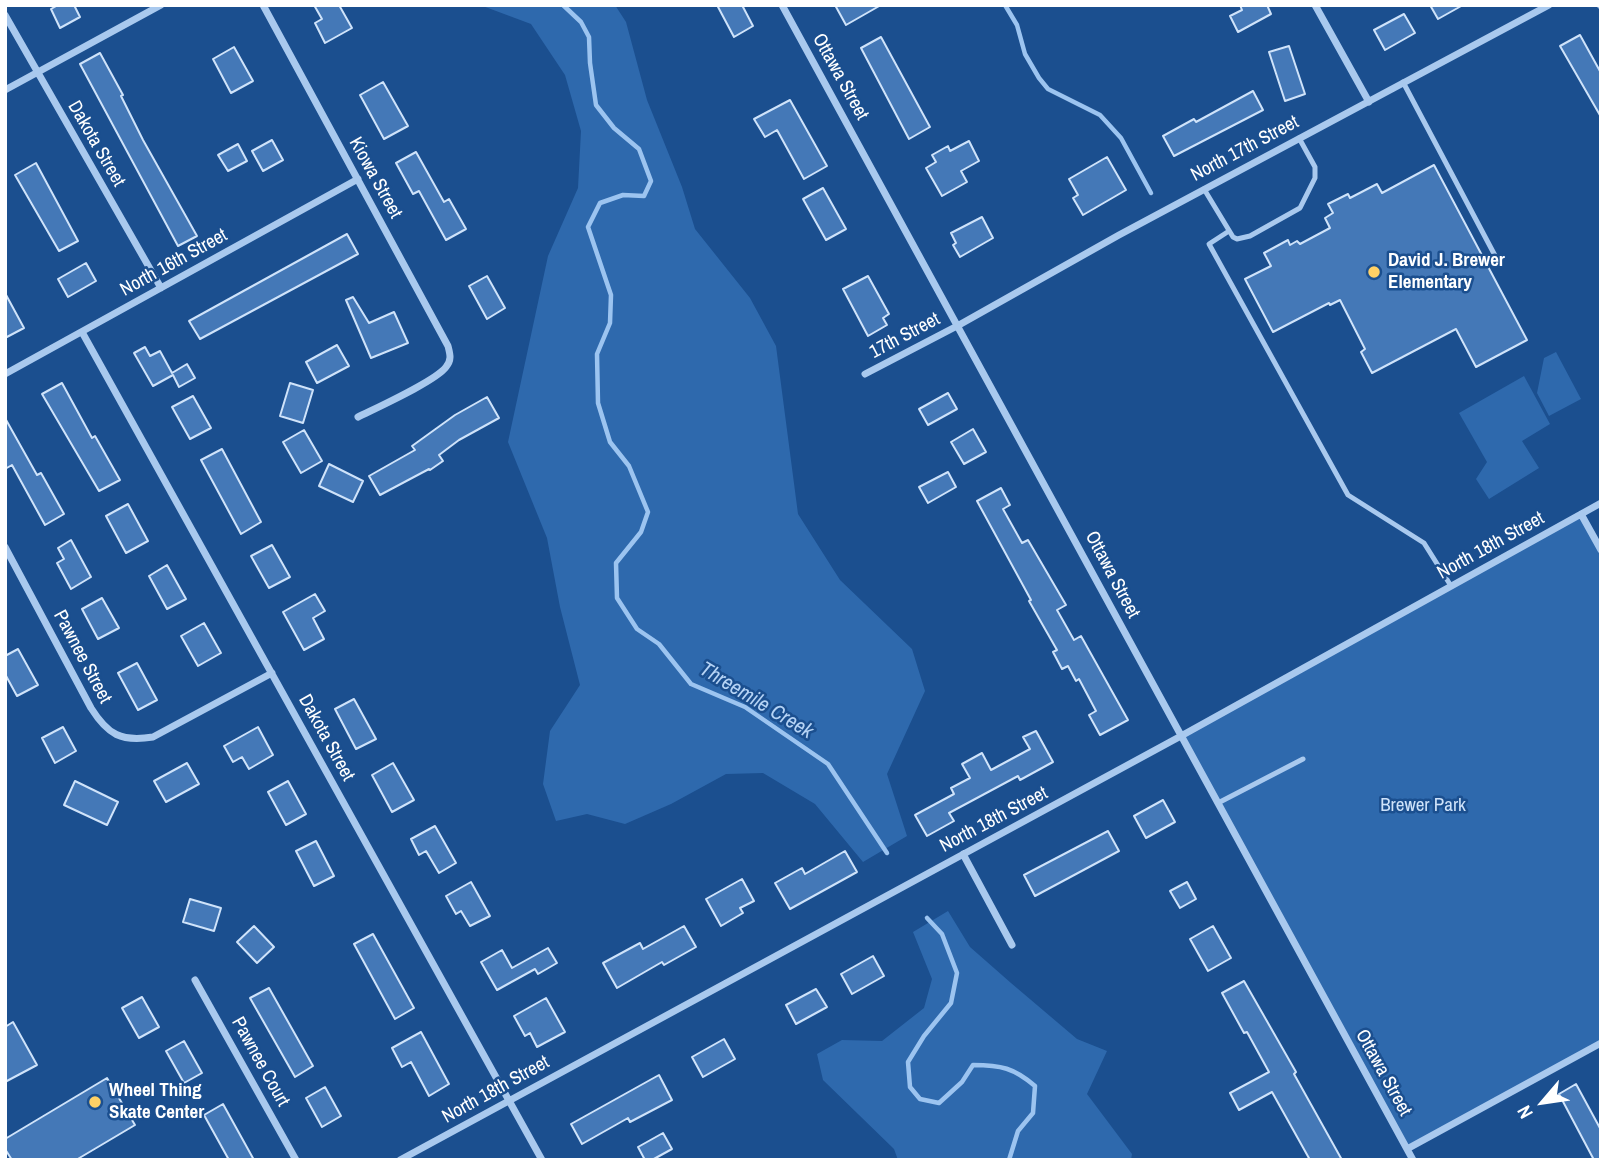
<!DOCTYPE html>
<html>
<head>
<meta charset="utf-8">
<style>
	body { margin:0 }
	#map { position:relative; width:1606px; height:1165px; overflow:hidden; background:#1b4f8f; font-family:"Archivo Narrow",sans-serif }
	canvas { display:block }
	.frame { position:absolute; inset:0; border:7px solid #fff; pointer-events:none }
	.north { position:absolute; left:1508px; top:1067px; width:70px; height:70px; -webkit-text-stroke:5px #1b4f8f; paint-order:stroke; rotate:241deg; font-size:19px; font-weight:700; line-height:28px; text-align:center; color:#fff }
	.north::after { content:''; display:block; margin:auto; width:24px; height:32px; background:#fff; clip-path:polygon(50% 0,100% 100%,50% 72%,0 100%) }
</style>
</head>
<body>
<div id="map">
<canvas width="1606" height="1165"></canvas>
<div class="frame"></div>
<div class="north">N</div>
</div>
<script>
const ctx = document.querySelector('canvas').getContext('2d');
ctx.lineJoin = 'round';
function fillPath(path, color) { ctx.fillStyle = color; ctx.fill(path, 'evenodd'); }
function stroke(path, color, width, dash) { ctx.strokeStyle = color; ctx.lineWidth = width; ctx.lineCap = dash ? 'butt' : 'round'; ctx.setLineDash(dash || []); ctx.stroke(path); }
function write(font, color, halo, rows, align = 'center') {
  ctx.font = font + ' "Archivo Narrow",sans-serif'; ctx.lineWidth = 5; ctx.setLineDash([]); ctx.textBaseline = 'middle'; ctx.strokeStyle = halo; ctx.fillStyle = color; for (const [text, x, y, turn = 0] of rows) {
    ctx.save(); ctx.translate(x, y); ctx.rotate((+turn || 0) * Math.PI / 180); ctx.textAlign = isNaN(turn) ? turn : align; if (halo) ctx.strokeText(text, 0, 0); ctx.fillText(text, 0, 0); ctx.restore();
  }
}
const green = new Path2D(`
	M 480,5 L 615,5 L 626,22 L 647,100 L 682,187 L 695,229 L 750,298 L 776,346 L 798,514 L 840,580 L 912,649 L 925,691 L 887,774 L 907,836 L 863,862 L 815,804 L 763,773 L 726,774 L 671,804 L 625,824 L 587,814 L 556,821 L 543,784 L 550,731 L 580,685 L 560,607 L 547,538 L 508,442 L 548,256 L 578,188 L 581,131 L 565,75 L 531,24 Z
	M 1556,352 L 1581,399 L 1549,416 L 1537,393 L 1544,358 Z
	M 1524,376 L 1550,424 L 1522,441 L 1539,468 L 1489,499 L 1476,479 L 1487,462 L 1459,413 Z
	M 1581,514 L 1601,550 L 1601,1043 L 1407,1149 L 1181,736 Z
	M 948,911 L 970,947 L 1011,983 L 1077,1039 L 1107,1051 L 1087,1094 L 1132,1154 L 1131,1160 L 898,1160 L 894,1149 L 823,1080 L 817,1054 L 842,1040 L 882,1041 L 924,1008 L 932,979 L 913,932 Z`);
const stream = new Path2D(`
	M 563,5 L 581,22 L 589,37 L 590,63 L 596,105 L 614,128 L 639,149 L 651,181 L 644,196 L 623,195 L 600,203 L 588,227 L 611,295 L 610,323 L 597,354 L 598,403 L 610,442 L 629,466 L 648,512 L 641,532 L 616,563 L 617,598 L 637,629 L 659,644 L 691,684 L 745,707 L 828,764 L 887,853
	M 1005,5 L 1017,25 L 1025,54 L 1039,78 L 1048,89 L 1100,115 L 1121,138 L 1151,193
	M 927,918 L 942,934 L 957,973 L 951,1003 L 924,1036 L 908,1062 L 910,1087 L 920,1099 L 939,1103 L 962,1082 L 973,1065 C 1001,1065 1014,1068 1035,1086 L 1033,1113 L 1018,1131 L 1009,1160`);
const building = new Path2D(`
	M 58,5 L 74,5 L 80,17 L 60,28 L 51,9 Z
	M 314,5 L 339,5 L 352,28 L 325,43 L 315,23 L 322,19 Z
	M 717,5 L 742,5 L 753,26 L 734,37 Z
	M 835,5 L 881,5 L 846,25 Z
	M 1240,5 L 1267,5 L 1271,14 L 1238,32 L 1230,16 L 1242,10 Z
	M 1430,5 L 1463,5 L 1438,19 Z
	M 1404,14 L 1415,33 L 1385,50 L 1374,30 Z
	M 1580,35 L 1601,73 L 1601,117 L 1560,46 Z
	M 881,37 L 930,127 L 909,139 L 861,48 Z
	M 1289,46 L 1305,94 L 1285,101 L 1269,52 Z
	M 234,47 L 253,81 L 231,93 L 213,59 Z
	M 100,53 L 123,95 L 121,96 L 143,140 L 197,236 L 178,246 L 80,64 Z
	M 383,82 L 408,126 L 384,139 L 360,95 Z
	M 1253,91 L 1263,110 L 1174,156 L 1163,136 L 1194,119 L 1196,122 Z
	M 790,100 L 827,166 L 804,179 L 777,130 L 765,137 L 754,119 Z
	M 272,140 L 283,160 L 263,171 L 252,151 Z
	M 969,141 L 979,161 L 961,171 L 967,182 L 942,196 L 926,168 L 936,162 L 932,155 L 948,146 L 950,151 Z
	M 238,144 L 247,161 L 228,171 L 218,155 Z
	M 416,152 L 444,202 L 449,199 L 466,229 L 446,240 L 419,191 L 413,194 L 396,163 Z
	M 1107,157 L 1126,190 L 1083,215 L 1073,198 L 1078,195 L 1069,179 Z
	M 36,163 L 78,241 L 59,251 L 15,175 Z
	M 1434,165 L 1527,340 L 1476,367 L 1456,329 L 1372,373 L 1361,352 L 1365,349 L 1340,300 L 1330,305 L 1329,303 L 1273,332 L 1245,279 L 1271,266 L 1264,253 L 1288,240 L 1290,245 L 1297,241 L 1300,244 L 1330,228 L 1325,218 L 1333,213 L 1328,204 L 1348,194 L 1350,198 L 1377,184 L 1382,193 Z
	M 823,188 L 846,229 L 826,240 L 803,199 Z
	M 982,217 L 993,238 L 960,257 L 953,245 L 956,243 L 951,233 Z
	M 347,234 L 358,254 L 200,339 L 189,321 Z
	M 86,263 L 96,281 L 68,297 L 58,279 Z
	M 487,276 L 505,308 L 487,319 L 469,286 Z
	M 868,276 L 889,314 L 883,318 L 887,325 L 868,336 L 843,289 Z
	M 5,293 L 24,328 L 5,338 Z
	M 353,297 L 369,323 L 394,312 L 408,343 L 371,358 L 346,300 Z
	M 337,345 L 349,366 L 317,383 L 306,362 Z
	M 145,347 L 150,356 L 160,351 L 172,373 L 187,364 L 195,378 L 179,387 L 173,375 L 153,386 L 134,353 Z
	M 62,383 L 92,438 L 95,436 L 120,480 L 99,491 L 42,394 Z
	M 290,383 L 313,390 L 303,423 L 280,416 Z
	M 948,393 L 957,409 L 928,425 L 919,409 Z
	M 193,396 L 211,428 L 190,439 L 172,407 Z
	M 487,397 L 499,418 L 459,440 L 439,455 L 443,461 L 430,470 L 429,469 L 380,495 L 369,476 L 415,450 L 412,446 L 455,415 Z
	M 5,418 L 37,475 L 41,473 L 64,514 L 45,525 L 12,465 L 5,469 Z
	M 973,429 L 986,452 L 964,464 L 951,442 Z
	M 304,430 L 322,461 L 301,473 L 283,442 Z
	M 222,449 L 261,522 L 241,534 L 201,460 Z
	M 329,464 L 363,481 L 353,502 L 319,486 Z
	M 948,472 L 956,487 L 928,503 L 919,487 Z
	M 1001,488 L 1010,505 L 1003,509 L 1022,543 L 1028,540 L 1066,605 L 1057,610 L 1074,640 L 1081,636 L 1128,720 L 1100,735 L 1089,715 L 1096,711 L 1079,679 L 1076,681 L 1068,666 L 1062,669 L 1053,652 L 1057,650 L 1029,601 L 1031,600 L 977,501 Z
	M 128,504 L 148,541 L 126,553 L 106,516 Z
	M 71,540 L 91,577 L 71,589 L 57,563 L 64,559 L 58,548 Z
	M 272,545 L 290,577 L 269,588 L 251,556 Z
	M 167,565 L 186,599 L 167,609 L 149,576 Z
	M 315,594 L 325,611 L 313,618 L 324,639 L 304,650 L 283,612 Z
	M 102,598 L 119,628 L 98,639 L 82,609 Z
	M 204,623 L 221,653 L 198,666 L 181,636 Z
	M 18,649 L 38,685 L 17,696 L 5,674 L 5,656 Z
	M 137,663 L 157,700 L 138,710 L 118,673 Z
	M 354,699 L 376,739 L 356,749 L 335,709 Z
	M 63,727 L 76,751 L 55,763 L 42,738 Z
	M 258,727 L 273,755 L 249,769 L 242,757 L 233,762 L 224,746 Z
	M 1036,731 L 1053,762 L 1020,780 L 1018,776 L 949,813 L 954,821 L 927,836 L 915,815 L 954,794 L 951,788 L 970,778 L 962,764 L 982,753 L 991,770 L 1030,749 L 1023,737 Z
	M 187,763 L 199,784 L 166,802 L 154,781 Z
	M 393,763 L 414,800 L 392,812 L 372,775 Z
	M 75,781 L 118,802 L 107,825 L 64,805 Z
	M 288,781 L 306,814 L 286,825 L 268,792 Z
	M 1163,800 L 1175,822 L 1146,838 L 1134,816 Z
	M 435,826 L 456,863 L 439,873 L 426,851 L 419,855 L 411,839 Z
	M 1108,831 L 1119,851 L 1035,896 L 1024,875 Z
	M 316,841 L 334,876 L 314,886 L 296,851 Z
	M 845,851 L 857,872 L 790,909 L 775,883 L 802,868 L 805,874 Z
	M 742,879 L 754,901 L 740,908 L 743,913 L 721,926 L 706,899 Z
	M 471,882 L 490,916 L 470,926 L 461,911 L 456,914 L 446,896 Z
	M 1187,882 L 1196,899 L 1180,908 L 1170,891 Z
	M 190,899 L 221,908 L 214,931 L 183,922 Z
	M 254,926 L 274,947 L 257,963 L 237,942 Z
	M 684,926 L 696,947 L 664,965 L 662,962 L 617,988 L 603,963 L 640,943 L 643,949 Z
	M 1213,926 L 1231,958 L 1208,971 L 1190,939 Z
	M 373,934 L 414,1008 L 395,1019 L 354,944 Z
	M 548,948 L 557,963 L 538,974 L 535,969 L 497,990 L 481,962 L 502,950 L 512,968 Z
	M 873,956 L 884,976 L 852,994 L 841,974 Z
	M 1244,981 L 1296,1072 L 1294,1074 L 1342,1160 L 1310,1160 L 1272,1092 L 1239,1110 L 1230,1093 L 1269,1072 L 1247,1032 L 1244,1033 L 1222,993 Z
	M 269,988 L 313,1066 L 295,1077 L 250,998 Z
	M 816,989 L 827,1007 L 796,1024 L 786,1005 Z
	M 142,997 L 159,1027 L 139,1038 L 122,1008 Z
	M 546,998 L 565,1032 L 537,1047 L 530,1033 L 525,1036 L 514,1016 Z
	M 13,1022 L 37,1065 L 5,1082 L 5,1027 Z
	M 421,1032 L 449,1084 L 429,1096 L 411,1062 L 402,1067 L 392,1048 Z
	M 724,1039 L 735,1059 L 703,1077 L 692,1057 Z
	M 184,1041 L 202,1073 L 184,1083 L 166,1051 Z
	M 659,1075 L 672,1100 L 630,1122 L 628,1118 L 582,1144 L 571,1124 Z
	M 107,1078 L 135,1125 L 76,1160 L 12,1160 L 5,1149 L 5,1139 Z
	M 1576,1084 L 1601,1130 L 1601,1160 L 1594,1160 L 1559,1094 Z
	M 325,1087 L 341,1116 L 322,1127 L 306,1098 Z
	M 223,1104 L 254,1160 L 229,1160 L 204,1115 Z
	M 663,1133 L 672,1149 L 652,1160 L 645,1160 L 638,1147 Z`);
const service = new Path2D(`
	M 1403,82 L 1500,265
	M 1204,189 L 1233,237 L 1237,239 L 1250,236 L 1300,208 L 1315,178 L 1315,167 L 1299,138
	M 1229,231 L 1209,244 L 1348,495 L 1424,543 L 1451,586
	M 1218,803 L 1303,759`);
const minor = new Path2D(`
	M 263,5 L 448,346 C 450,354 452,360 446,367 C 436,381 376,408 358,417
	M 782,5 L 1413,1160
	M 1315,5 L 1369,102
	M 1600,5 L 1601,6
	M 5,15 L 161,288
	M 5,90 L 161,5
	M 82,332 L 542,1160
	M 5,374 L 358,179
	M 865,374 L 959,325 L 1119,235 L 1549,5
	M 1581,514 L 1601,550
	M 5,547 L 91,708 C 108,735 121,742 153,737 L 272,673
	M 963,854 L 1012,945
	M 195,980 L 296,1160
	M 1407,1149 L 1601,1043
	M 400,1160 L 1181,736 L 1601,503`);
const markers = [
	[1374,272,7,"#ffd166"],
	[95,1102,7,"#ffd166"]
];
const streetNames = [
	["Ottawa Street",840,77,61],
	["Dakota Street",96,144,60],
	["North 17th Street",1245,149,-28],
	["Kiowa Street",375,178,61],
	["North 16th Street",174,263,-29],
	["17th Street",905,336,-28],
	["North 18th Street",1491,546,-29],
	["Ottawa Street",1112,575,62],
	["Pawnee Street",82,657,62],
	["Dakota Street",326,738,61],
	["North 18th Street",994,820,-28],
	["Pawnee Court",260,1062,61],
	["Ottawa Street",1383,1073,61],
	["North 18th Street",496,1090,-29]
];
const poiNames = [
	["David J. Brewer",1388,261],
	["Elementary",1388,283],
	["Wheel Thing",109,1091],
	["Skate Center",109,1113]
];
const parkNames = [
	["Brewer Park",1423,806]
];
const waterNames = [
	["Threemile Creek",756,701,31]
];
fillPath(green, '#2e69ad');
stroke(stream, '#9cc4f0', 4.5);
fillPath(building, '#4478b7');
stroke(building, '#cfe3fa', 2);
stroke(service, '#a9c9ee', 5);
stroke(minor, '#a9c9ee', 7);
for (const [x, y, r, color] of markers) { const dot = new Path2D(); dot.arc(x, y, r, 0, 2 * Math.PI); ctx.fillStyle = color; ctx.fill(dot); stroke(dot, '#1b4f8f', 2.5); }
write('19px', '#fff', '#1b4f8f', streetNames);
write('bold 19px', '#fff', '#1b4f8f', poiNames, 'left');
write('19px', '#cfe3fa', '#1b4f8f', parkNames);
write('italic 21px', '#b5d3f5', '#1b4f8f', waterNames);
</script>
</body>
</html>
